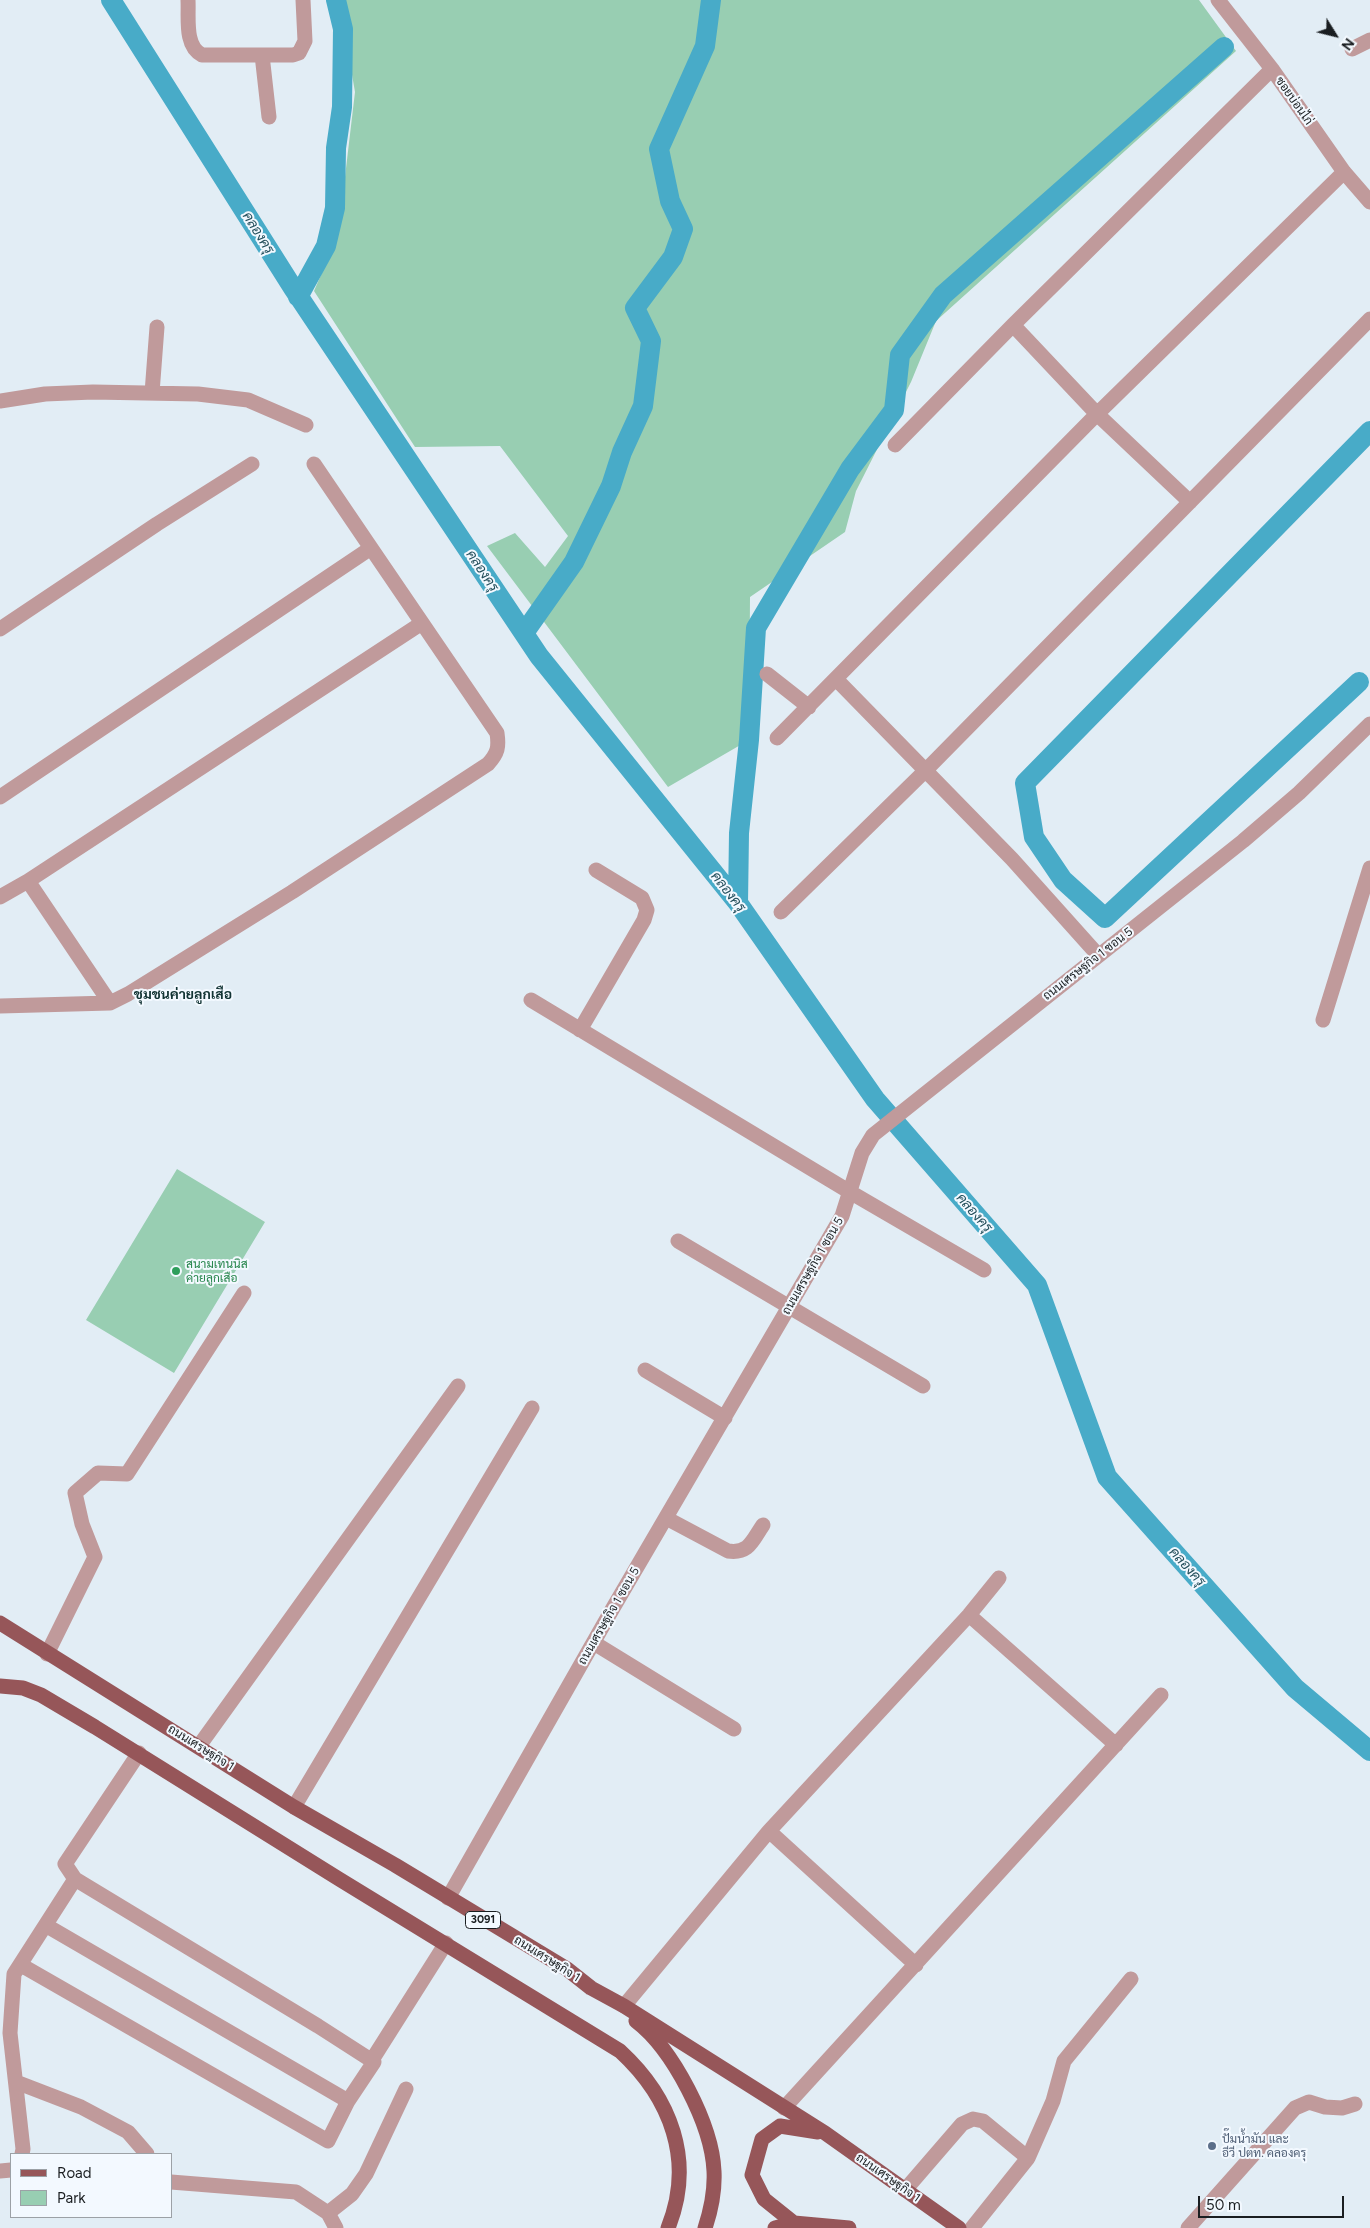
<!DOCTYPE html>
<html>
<head>
<meta charset="utf-8">
<style>
	body { margin:0 }
	#map { position:relative; width:1370px; height:2228px; overflow:hidden; background:#e2edf5; font-family:Figtree,sans-serif }
	canvas { display:block }
	.legend { position:absolute; left:10px; top:2153px; width:162px; height:65px; box-sizing:border-box; background:#f3f9ff; border:1px solid #9ca1a6; margin:0; padding:6px 9px; list-style:none; font-size:15px; color:#1a1e21 }
	.legend li { display:flex; align-items:center; gap:10px; height:25px }
	.legend b { width:25px; border:1px solid #9ca1a6 }
	.north { position:absolute; left:1310px; top:10px; width:50px; height:50px; -webkit-text-stroke:4px #f3f9ff; paint-order:stroke; rotate:126deg; font-size:14px; font-weight:700; line-height:20px; text-align:center; color:#1a1e21 }
	.north::after { content:''; display:block; margin:auto; width:18px; height:22px; background:#1a1e21; clip-path:polygon(50% 0,100% 100%,50% 72%,0 100%) }
	.scale { position:absolute; left:1198px; top:2196px; width:146px; height:22px; box-sizing:border-box; border:2px solid #1a1e21; border-top:0; padding-left:6px; font-size:15px; line-height:18px; white-space:nowrap; color:#1a1e21; -webkit-text-stroke:4px #f3f9ff; paint-order:stroke }
</style>
</head>
<body>
<div id="map">
<canvas width="1370" height="2228"></canvas>
<ul class="legend">
<li><b style="height:6px;background:#965659"></b>Road</li>
<li><b style="height:14px;background:#98ceb2"></b>Park</li>
</ul>
<div class="north">N</div>
<div class="scale">50 m</div>
</div>
<script>
const ctx = document.querySelector('canvas').getContext('2d');
ctx.lineJoin = 'round';
function fillPath(path, color) { ctx.fillStyle = color; ctx.fill(path, 'evenodd'); }
function stroke(path, color, width, dash) { ctx.strokeStyle = color; ctx.lineWidth = width; ctx.lineCap = dash ? 'butt' : 'round'; ctx.setLineDash(dash || []); ctx.stroke(path); }
function write(font, color, halo, rows, align = 'center') {
  ctx.font = font + ' Figtree,Sarabun,sans-serif'; ctx.lineWidth = 4; ctx.setLineDash([]); ctx.textBaseline = 'middle'; ctx.strokeStyle = halo; ctx.fillStyle = color; for (const [text, x, y, turn = 0] of rows) {
    ctx.save(); ctx.translate(x, y); ctx.rotate((+turn || 0) * Math.PI / 180); ctx.textAlign = isNaN(turn) ? turn : align; if (halo) ctx.strokeText(text, 0, 0); ctx.fillText(text, 0, 0); ctx.restore();
  }
}
const green = new Path2D(`
	M 339,0 L 1199,0 L 1236,51 L 936,321 L 911,382 L 856,491 L 845,532 L 750,597 L 749,740 L 668,787 L 487,546 L 515,533 L 545,567 L 568,536 L 500,446 L 415,447 L 314,291 L 338,236 L 355,92 Z
	M 177,1169 L 265,1222 L 174,1373 L 86,1320 Z`);
const canal = new Path2D(`
	M 111,0 L 293,288 L 539,656 L 738,903 L 875,1099 L 1037,1285 L 1107,1477 L 1295,1688 L 1370,1751
	M 298,297 L 326,246 L 335,208 L 336,148 L 342,107 L 343,29 L 336,0
	M 524,633 L 574,562 L 611,486 L 622,452 L 643,406 L 651,341 L 635,308 L 673,257 L 683,229 L 670,201 L 659,149 L 705,46 L 711,0
	M 1359,682 L 1105,918 L 1063,880 L 1034,837 L 1025,783 L 1370,431
	M 738,903 L 739,833 L 749,740 L 756,628 L 850,469 L 894,410 L 900,355 L 943,295 L 1224,47`);
const minor = new Path2D(`
	M 188,0 C 189,17 184,46 202,55 L 293,55 L 299,53 L 305,41 L 303,0
	M 1218,0 L 1272,69 L 1344,172 L 1370,202
	M 1352,49 L 1370,40
	M 262,55 L 269,117
	M 1013,325 L 1097,414 L 1190,502
	M 152,393 L 157,327
	M 0,401 L 45,394 L 93,392 L 198,394 L 248,400 L 306,425
	M 895,445 L 1013,325 L 1272,69
	M 314,464 L 371,548
	M 0,629 L 157,524 L 252,464
	M 767,674 L 809,707
	M 836,679 L 1012,859 L 1098,955
	M 777,738 L 1097,414 L 1344,172
	M 0,797 L 371,548 L 497,733 C 499,747 498,753 488,764 L 292,892 L 128,994 L 110,1003 L 0,1006
	M 28,881 L 110,1003
	M 0,897 L 28,881 L 422,623
	M 781,912 L 926,770 L 1370,319
	M 531,1000 L 850,1192 L 984,1270
	M 1323,1020 L 1370,868
	M 580,1030 L 644,920 L 647,910 L 642,898 L 596,870
	M 678,1241 L 923,1386
	M 645,1370 L 725,1418
	M 666,1518 L 728,1551 C 749,1554 752,1541 763,1525
	M 969,1615 L 1116,1745
	M 594,1643 L 734,1729
	M 47,1654 L 95,1557 L 82,1524 L 75,1493 L 98,1473 L 127,1474 L 244,1293
	M 199,1746 L 458,1386
	M 294,1807 L 532,1408
	M 769,1831 L 916,1965
	M 75,1879 L 65,1864 L 139,1753
	M 448,1898 L 613,1608 L 842,1216 L 862,1153 L 873,1135 L 1243,841 L 1299,793 L 1370,724
	M 47,1926 L 348,2101
	M 21,1965 L 328,2141 L 348,2101 L 374,2062 L 318,2026 L 75,1879 L 14,1974 L 10,2033 L 23,2149 L 22,2154
	M 624,2006 L 769,1831 L 969,1615 L 999,1578
	M 372,2060 L 446,1943
	M 16,2082 L 81,2107 L 128,2132 L 147,2154
	M 784,2108 L 1161,1695
	M 1028,2158 L 1053,2101 L 1064,2061 L 1131,1979
	M 0,2171 L 11,2170
	M 171,2182 L 296,2192 L 328,2213 L 336,2228
	M 905,2190 L 962,2124 L 973,2119 L 983,2121 L 1028,2158 L 972,2228
	M 328,2213 L 352,2194 L 366,2174 L 406,2089
	M 1188,2228 L 1295,2108 L 1309,2102 L 1325,2107 L 1342,2108 L 1355,2104`);
const major = new Path2D(`
	M 0,1623 L 294,1807 L 395,1865 L 567,1969 L 591,1988 L 624,2006 L 825,2133 L 959,2228
	M 0,1686 L 23,1688 L 41,1695 L 95,1727 L 339,1879 L 620,2051 C 671,2098 695,2161 668,2228
	M 636,2021 C 673,2049 712,2125 714,2171 C 715,2190 711,2210 705,2228
	M 794,2223 L 764,2199 L 752,2175 L 762,2139 L 780,2126 L 818,2132
	M 775,2228 L 794,2223 L 849,2228`);
const markers = [
	[176,1271,5,"#2e9e5b"],
	[1212,2146,5,"#5c6f8a"]
];
const shields = [
	[483,1920,35]
];
const shieldNames = [
	["3091",483,1920]
];
const streetNames = [
	["ซอยบ่อนไก่",1294,101,55],
	["ถนนเศรษฐกิจ 1 ซอน 5",1088,964,-38],
	["ถนนเศรษฐกิจ 1 ซอน 5",813,1266,-60],
	["ถนนเศรษฐกิจ 1 ซอน 5",609,1616,-60],
	["ถนนเศรษฐกิจ 1",201,1748,32],
	["ถนนเศรษฐกิจ 1",547,1959,32],
	["ถนนเศรษฐกิจ 1",888,2178,35]
];
const leisureNames = [
	["สนามเทนนิส",186,1264],
	["ค่ายลูกเสือ",186,1278]
];
const serviceNames = [
	["ปั๊มน้ำมัน และ",1222,2139],
	["อีวี ปตท. คลองครุ",1222,2153]
];
const waterNames = [
	["คลองครุ",258,233,58],
	["คลองครุ",482,571,56],
	["คลองครุ",728,892,52],
	["คลองครุ",974,1213,49],
	["คลองครุ",1187,1567,48]
];
const neighbourhoodNames = [
	["ชุมชนค่ายลูกเสือ",183,995]
];
fillPath(green, '#98ceb2');
stroke(canal, '#48abc8', 20);
stroke(minor, '#c09a9b', 15);
stroke(major, '#965659', 15);
for (const [x, y, r, color] of markers) { const dot = new Path2D(); dot.arc(x, y, r, 0, 2 * Math.PI); ctx.fillStyle = color; ctx.fill(dot); stroke(dot, '#f3f9ff', 2); }
for (const [x, y, w] of shields) { const box = new Path2D(); box.roundRect(x - w / 2, y - 8.5, w, 17, 4); ctx.fillStyle = '#f3f9ff'; ctx.fill(box); stroke(box, '#1a1e21', 1); }
write('bold 11px', '#1a1e21', null, shieldNames);
write('12px', '#1a1e21', '#f3f9ff', streetNames);
write('12px', '#27864d', '#f3f9ff', leisureNames, 'left');
write('12px', '#4e5e75', '#f3f9ff', serviceNames, 'left');
write('italic 14px', '#244f5c', '#f3f9ff', waterNames);
write('bold 14px', '#123434', '#f3f9ff', neighbourhoodNames);
</script>
</body>
</html>
